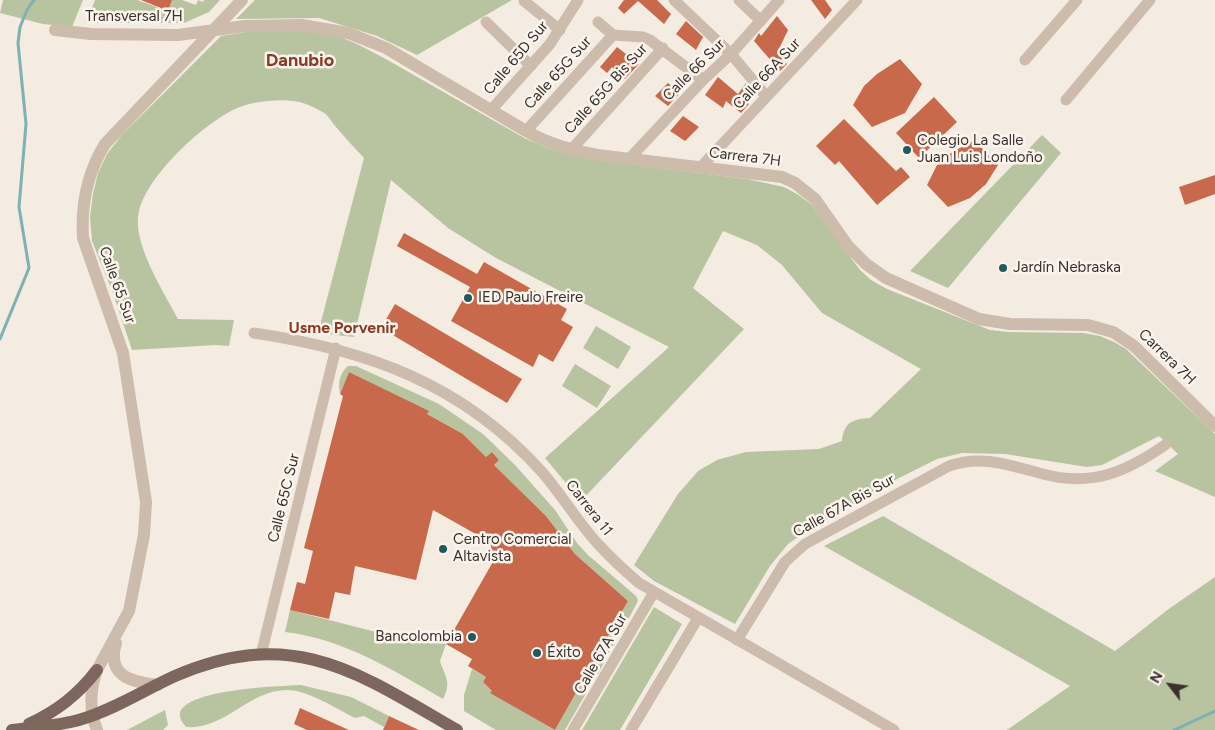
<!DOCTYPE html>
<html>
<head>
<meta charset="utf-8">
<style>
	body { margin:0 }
	#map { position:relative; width:1215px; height:730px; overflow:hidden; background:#f4ebe1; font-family:Figtree,sans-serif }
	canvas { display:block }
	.north { position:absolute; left:1145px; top:660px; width:50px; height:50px; -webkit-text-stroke:4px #fbf5ee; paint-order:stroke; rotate:300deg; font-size:14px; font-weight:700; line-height:20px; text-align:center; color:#3b302b }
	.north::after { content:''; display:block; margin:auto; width:18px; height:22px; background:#3b302b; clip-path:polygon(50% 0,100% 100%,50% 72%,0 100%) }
</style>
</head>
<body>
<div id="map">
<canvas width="1215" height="730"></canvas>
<div class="north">N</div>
</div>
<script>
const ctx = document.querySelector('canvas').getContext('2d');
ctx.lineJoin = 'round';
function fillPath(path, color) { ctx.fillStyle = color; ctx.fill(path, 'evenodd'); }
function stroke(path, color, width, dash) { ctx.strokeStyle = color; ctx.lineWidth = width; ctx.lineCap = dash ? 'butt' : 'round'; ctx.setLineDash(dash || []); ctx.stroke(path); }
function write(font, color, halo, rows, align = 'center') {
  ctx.font = font + ' Figtree,sans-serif'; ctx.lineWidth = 5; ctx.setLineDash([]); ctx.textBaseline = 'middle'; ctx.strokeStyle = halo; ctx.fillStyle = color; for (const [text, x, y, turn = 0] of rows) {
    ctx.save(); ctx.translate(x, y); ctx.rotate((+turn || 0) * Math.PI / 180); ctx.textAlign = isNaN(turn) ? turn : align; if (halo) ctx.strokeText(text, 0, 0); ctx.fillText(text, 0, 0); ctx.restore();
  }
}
const green = new Path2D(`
	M 3,0 L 83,0 L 72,27 L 43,24 L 0,13 Z
	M 95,0 L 137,0 L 168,11 L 172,0 L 182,0 L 196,5 L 198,0 L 203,2 L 204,0 L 220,0 L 209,12 L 184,23 L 86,23 Z
	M 255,0 L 512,0 L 417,55 L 377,36 L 319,18 L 236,19 Z
	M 292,28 L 338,36 L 357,44 L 384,58 L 526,139 L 550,149 L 610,162 L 747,179 L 784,187 L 797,194 L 811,204 L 860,270 L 871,280 L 887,289 L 990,330 L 1009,332 L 1083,333 L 1100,336 L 1114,342 L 1126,349 L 1215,434 L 1215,497 L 1155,471 L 1178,454 L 1159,436 L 1102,465 L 1087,467 L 1005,454 L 962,453 L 937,459 L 893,481 L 807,531 L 788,544 L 770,566 L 735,624 L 654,581 L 634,565 L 678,494 L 698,471 L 717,460 L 746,452 L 819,449 L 842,441 C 844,422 853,419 870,418 L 921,369 L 822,313 L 782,265 L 757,245 L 723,231 L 693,288 L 744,329 L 581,501 L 545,458 L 669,347 L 496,258 L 448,228 L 391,180 L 354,337 L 318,333 L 364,158 C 355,148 345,138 336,127 C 332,123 329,116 324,113 C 318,109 307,104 300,102 C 279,98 251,101 233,110 C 201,126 148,175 139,211 C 131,242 164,292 178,319 L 234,320 L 229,346 L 216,345 L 132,350 L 113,293 L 92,241 L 90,217 L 93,194 L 98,173 L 107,154 L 122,135 L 221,36 L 258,30 Z
	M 1042,135 L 1061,153 L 948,288 L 910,271 Z
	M 596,326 L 631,347 L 618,369 L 583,348 Z
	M 575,364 L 611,386 L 597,408 L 562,386 Z
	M 348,366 L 356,366 L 439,404 L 483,434 L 515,465 L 555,510 L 577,543 L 588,555 L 636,596 L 638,600 L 637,603 L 623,629 L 615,625 L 628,601 L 575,554 L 546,516 L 494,465 L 499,460 L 492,452 L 486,457 L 463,434 L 427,414 L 428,412 L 349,372 L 340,394 C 338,383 339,374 348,366 Z
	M 883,516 L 1115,651 L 1170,608 L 1215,577 L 1215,730 L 1007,730 L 1070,686 L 824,546 Z
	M 654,607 L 682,624 L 620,730 L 582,730 Z
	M 290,610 L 376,632 L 393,631 L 446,644 L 440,661 C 445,677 452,682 443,699 C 393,670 344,639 285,632 Z
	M 609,635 L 616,639 L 598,674 L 593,671 L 584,688 L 588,690 L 565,730 L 496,730 L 464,711 L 464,695 L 472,669 L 486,677 L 483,682 L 492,691 L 491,693 L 555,730 Z
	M 301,685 L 351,697 L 389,716 L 384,727 L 364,716 L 355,718 C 337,709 308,690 287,690 C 249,690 225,730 186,727 C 183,723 179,719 180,713 C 186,689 280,686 301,685 Z
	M 165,710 L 168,725 L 163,730 L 127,730 Z`);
const stream = new Path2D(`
	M 0,339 L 29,268 L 19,207 L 26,124 L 18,43 L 20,27 L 27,10 L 34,0
	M 1174,730 L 1215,711`);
const building = new Path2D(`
	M 141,0 L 172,0 L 168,11 Z
	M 624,0 L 657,0 L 671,14 L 664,24 L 638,1 L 624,14 L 618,8 Z
	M 811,0 L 825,0 L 832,10 L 825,19 Z
	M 777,16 L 788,30 L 777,53 L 787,64 L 780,71 L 754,41 L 759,33 L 761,36 Z
	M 686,21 L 703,37 L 696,50 L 676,34 Z
	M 617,47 L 639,64 L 625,79 L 612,67 L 607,73 L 600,67 Z
	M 900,59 L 922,84 L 905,113 L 872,127 L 853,105 L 864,86 L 877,74 Z
	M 718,77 L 738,94 L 746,83 L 752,91 L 744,101 L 749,104 L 741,113 L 726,101 L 723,108 L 705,95 Z
	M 668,83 L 680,93 L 668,106 L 655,96 Z
	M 934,97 L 957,122 L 919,158 L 896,133 Z
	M 683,116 L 699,127 L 685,141 L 670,131 Z
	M 844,119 L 896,171 L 901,167 L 910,177 L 877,205 L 839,161 L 835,165 L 816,146 Z
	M 974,140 L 998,165 L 986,184 L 970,198 L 948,207 L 927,185 L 937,165 L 951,153 Z
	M 1215,175 L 1215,194 L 1185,205 L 1179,187 Z
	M 404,233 L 477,274 L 484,262 L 567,309 L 561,320 L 573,327 L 553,362 L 539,354 L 533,367 L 451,321 L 470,287 L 397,246 Z
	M 395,304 L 522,379 L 507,403 L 381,328 Z
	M 349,372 L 429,411 L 427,414 L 463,434 L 486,457 L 492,452 L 499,460 L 494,465 L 546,516 L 575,554 L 628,601 L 555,730 L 490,693 L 492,691 L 483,682 L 486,677 L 468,666 L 472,659 L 446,644 L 494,560 L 490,542 L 433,510 L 416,580 L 355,566 L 350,595 L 335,592 L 329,619 L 290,610 L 297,582 L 305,584 L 313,551 L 304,548 L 343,396 L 340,394 Z
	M 300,708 L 349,730 L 307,730 L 294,724 Z
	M 389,716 L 419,730 L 383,730 Z`);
const minor = new Path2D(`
	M 674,0 L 731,54 L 766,96
	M 739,0 L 761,21
	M 524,1 L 560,30
	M 486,22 L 531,66
	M 598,22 L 613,35 L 643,37 L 650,40 L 703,80
	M 1025,60 L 1077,0
	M 1066,100 L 1150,0
	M 492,109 L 550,44 L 578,0
	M 526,131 L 613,35
	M 571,150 L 663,48
	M 629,159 L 703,80 L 731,54 L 779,0
	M 700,168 L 857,0
	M 254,333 C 368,350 463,384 542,472 C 562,495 577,521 598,544 C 611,558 625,571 639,583 L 894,730
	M 737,640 L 785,562 L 805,544 L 949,466 C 983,454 1011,466 1043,474 C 1092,487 1126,472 1165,445
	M 261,655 L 336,348
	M 573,730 L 654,592
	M 631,730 L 698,618`);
const tertiary = new Path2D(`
	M 55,30 L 91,34 L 178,35 L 245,26 L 302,25 L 348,33 L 386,48 L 526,131 C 548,144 572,150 597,155 L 782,177 L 795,183 L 815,199 L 848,246 L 866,264 L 886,278 L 979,319 L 1010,324 L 1088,325 L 1113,332 L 1134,346 L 1215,426
	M 116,643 C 106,676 131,682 158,685
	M 97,730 C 89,711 90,689 97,670 L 129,611 L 144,535 L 146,502 L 123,353 L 83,238 C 81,204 87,173 105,144 L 242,0`);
const primary = new Path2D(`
	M 29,724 C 57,711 78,695 97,670
	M 12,730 C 35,727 60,726 82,719 C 115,709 144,690 175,676 C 293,625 357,672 457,730`);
const markers = [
	[907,150,5,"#1f5a5e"],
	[1003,268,5,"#1f5a5e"],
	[468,298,5,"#1f5a5e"],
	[443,549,5,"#1f5a5e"],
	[472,637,5,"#1f5a5e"],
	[537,653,5,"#1f5a5e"]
];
const streetNames = [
	["Transversal 7H",134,17],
	["Calle 65D Sur",516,58,-50],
	["Calle 66 Sur",694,70,-45],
	["Calle 65G Sur",558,73,-48],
	["Calle 66A Sur",767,74,-47],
	["Calle 65G Bis Sur",606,89,-48],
	["Carrera 7H",745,157,7],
	["Calle 65 Sur",117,285,70],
	["Carrera 7H",1167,357,44],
	["Calle 65C Sur",284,498,-76],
	["Calle 67A Bis Sur",844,506,-29],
	["Carrera 11",589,508,52],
	["Calle 67A Sur",601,654,-60]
];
const poiNames = [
	["Colegio La Salle",917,141],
	["Juan Luis Londoño",917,158],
	["Jardín Nebraska",1013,268],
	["IED Paulo Freire",478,298],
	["Centro Comercial",453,540],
	["Altavista",453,557],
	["Bancolombia",462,637,"right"],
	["Éxito",547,653]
];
const neighbourhoodNames = [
	["Usme Porvenir",342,328]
];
const quarterNames = [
	["Danubio",300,61]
];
fillPath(green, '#b8c4a0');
stroke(stream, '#7fb0b2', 3);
fillPath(building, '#c8694b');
stroke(minor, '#cdbbac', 11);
stroke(tertiary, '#cdbbac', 12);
stroke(primary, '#7d675c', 12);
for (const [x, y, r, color] of markers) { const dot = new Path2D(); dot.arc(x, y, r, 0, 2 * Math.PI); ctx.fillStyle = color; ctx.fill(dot); stroke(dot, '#fbf5ee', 2); }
write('15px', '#3b302b', '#fbf5ee', streetNames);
write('15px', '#3b302b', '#fbf5ee', poiNames, 'left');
write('bold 16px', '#8c3b22', '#fbf5ee', neighbourhoodNames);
write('bold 18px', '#8c3b22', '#fbf5ee', quarterNames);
</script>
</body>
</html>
